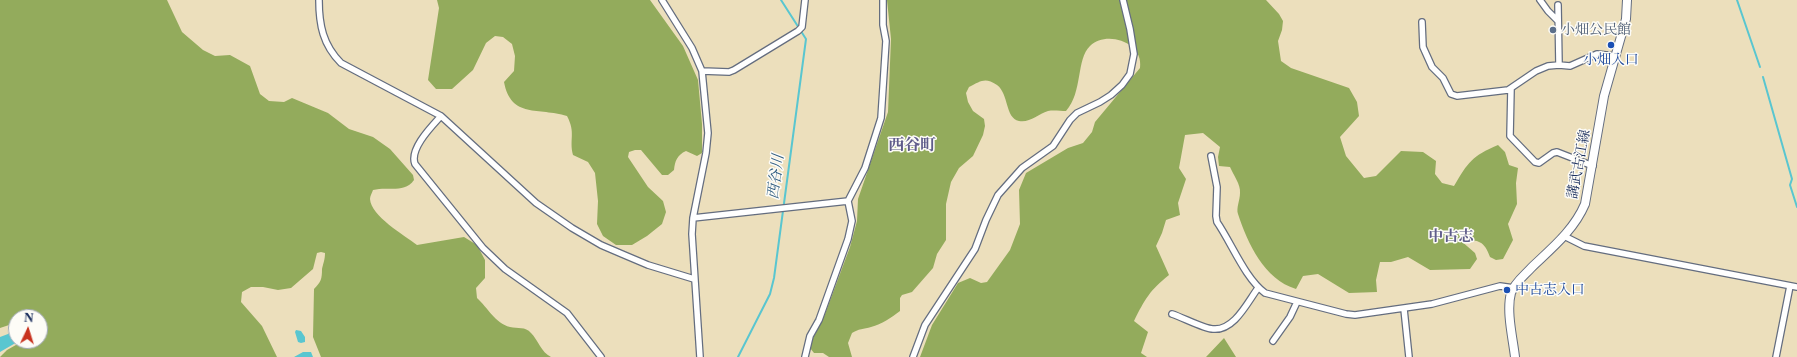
<!DOCTYPE html>
<html>
<head>
<meta charset="utf-8">
<style>
	body { margin:0 }
	#map { position:relative; width:1797px; height:357px; overflow:hidden; background:#ecdfbc; font-family:"Libre Caslon Text",serif }
	canvas { display:block }
	.north { position:absolute; left:8px; top:309px; width:40px; height:40px; box-sizing:border-box; background:#fdfcf7; border:1px solid #a3aaba; border-radius:50%; rotate:4deg; font-size:11px; font-weight:700; line-height:16px; text-align:center; color:#1b2f5e }
	.north::after { content:''; display:block; margin:auto; width:14px; height:18px; background:#c8321e; clip-path:polygon(50% 0,100% 100%,50% 72%,0 100%) }
</style>
</head>
<body>
<div id="map">
<canvas width="1797" height="357"></canvas>
<div class="north">N</div>
</div>
<script>
const ctx = document.querySelector('canvas').getContext('2d');
ctx.lineJoin = 'round';
function fillPath(path, color) { ctx.fillStyle = color; ctx.fill(path, 'evenodd'); }
function stroke(path, color, width, dash) { ctx.strokeStyle = color; ctx.lineWidth = width; ctx.lineCap = dash ? 'butt' : 'round'; ctx.setLineDash(dash || []); ctx.stroke(path); }
function write(font, color, halo, rows, align = 'center') {
  ctx.font = font + ' "Libre Caslon Text","Noto Serif JP",serif'; ctx.lineWidth = 3; ctx.setLineDash([]); ctx.textBaseline = 'middle'; ctx.strokeStyle = halo; ctx.fillStyle = color; for (const [text, x, y, turn = 0] of rows) {
    ctx.save(); ctx.translate(x, y); ctx.rotate((+turn || 0) * Math.PI / 180); ctx.textAlign = isNaN(turn) ? turn : align; if (halo) ctx.strokeText(text, 0, 0); ctx.fillText(text, 0, 0); ctx.restore();
  }
}
const forest = new Path2D(`
	M 0,0 L 167,0 L 182,32 L 203,50 L 215,56 L 230,55 L 250,66 L 260,94 L 269,101 L 284,102 L 292,98 L 328,113 L 349,129 L 373,137 L 390,149 L 413,175 L 414,180 C 404,194 388,186 373,190 C 372,193 370,196 370,199 C 371,216 404,235 417,245 L 464,237 L 477,245 L 485,260 L 485,278 L 476,288 L 477,298 C 488,308 495,323 510,327 C 518,329 525,326 531,333 C 538,340 541,352 551,357 L 321,357 L 313,337 L 314,289 C 321,282 322,279 322,269 C 323,264 325,260 325,253 L 321,252 L 317,253 L 313,269 L 291,288 L 278,290 L 263,287 L 251,287 L 242,292 L 241,302 L 262,326 L 277,357 L 0,357 L 7,350 L 23,341 L 40,341 L 40,324 L 42,320 L 39,313 L 27,309 L 16,317 L 9,325 L 0,328 Z
	M 437,0 L 650,0 L 683,46 L 698,80 L 702,124 L 702,153 L 697,156 L 686,151 C 677,155 675,161 674,170 L 668,175 L 662,175 L 641,150 L 635,150 L 629,152 L 628,157 L 648,187 L 663,201 L 666,212 L 662,224 L 647,236 L 632,245 L 616,245 L 603,236 L 597,224 L 598,201 L 595,173 L 588,162 L 573,155 C 569,139 576,133 567,116 C 539,107 511,119 504,82 L 514,71 L 515,56 L 512,44 L 503,37 L 495,36 L 486,43 L 473,70 L 452,89 L 436,89 L 428,80 L 439,8 Z
	M 887,0 L 1266,0 L 1279,14 L 1283,21 L 1282,30 L 1278,41 L 1281,61 L 1291,68 L 1349,88 L 1357,102 L 1359,116 L 1340,137 L 1346,156 L 1364,178 L 1376,176 L 1401,151 L 1423,152 L 1436,161 L 1435,174 L 1442,183 L 1454,186 C 1468,162 1472,156 1498,145 L 1505,152 L 1509,165 L 1518,168 L 1516,183 L 1517,204 L 1508,224 L 1513,240 L 1503,259 L 1496,260 L 1490,257 C 1484,239 1476,240 1460,240 L 1475,253 L 1477,259 L 1470,269 L 1430,270 L 1408,257 L 1391,262 L 1380,262 L 1376,280 L 1377,292 L 1349,293 L 1318,274 L 1303,276 L 1296,289 C 1264,279 1248,244 1238,214 C 1236,208 1240,200 1240,193 C 1241,185 1233,174 1230,167 L 1219,166 L 1218,157 L 1220,147 L 1203,133 L 1185,135 L 1179,168 L 1186,179 L 1178,203 L 1180,215 L 1166,220 L 1162,233 L 1156,246 L 1169,275 C 1150,290 1145,299 1134,321 L 1148,332 L 1141,353 L 1147,357 L 920,357 L 932,325 L 958,283 L 970,278 L 981,283 L 987,282 L 1010,250 L 1020,224 L 1019,190 L 1026,173 L 1068,148 L 1083,143 L 1092,132 L 1095,122 L 1140,68 C 1144,42 1106,30 1090,46 C 1076,59 1083,92 1066,111 C 1061,111 1053,110 1048,111 C 1038,114 1030,123 1019,121 C 1005,118 1009,94 997,85 C 985,77 981,81 969,87 L 966,93 L 968,102 L 973,111 L 984,119 L 985,126 L 983,135 L 973,156 L 959,168 L 951,182 L 946,204 L 946,240 L 937,254 L 933,268 L 912,292 L 902,295 L 900,298 L 900,311 C 891,318 882,324 871,327 C 864,329 858,329 852,333 L 848,343 L 852,357 L 829,357 L 823,353 L 814,353 L 810,348 L 811,342 L 825,314 L 850,247 L 857,221 L 858,199 L 888,112 L 891,39 Z
	M 1224,338 L 1236,357 L 1206,357 Z`);
const water = new Path2D(`
	M 16,328 L 16,341 L 19,341 L 0,352 L 0,337 L 8,334 Z
	M 296,330 L 301,331 L 305,337 L 305,342 L 301,343 L 298,342 L 295,332 Z
	M 303,352 L 311,352 L 313,357 L 294,357 Z`);
const stream = new Path2D(`
	M 1737,0 L 1760,67
	M 1763,77 L 1792,179 L 1790,185 L 1797,207
	M 738,357 L 770,294 L 774,278 L 806,39 L 781,0`);
const street = new Path2D(`
	M 319,0 C 319,25 323,45 341,63 L 441,116 L 536,203 L 572,228 L 601,245 L 622,254 L 648,265 L 694,279
	M 662,0 L 692,48 L 702,71 L 708,133 L 706,153 L 693,218 L 692,234 L 700,357
	M 1540,0 L 1548,11 L 1558,21
	M 1558,5 L 1559,65
	M 1422,22 L 1423,47 L 1432,67 L 1443,78 L 1451,94 L 1457,96 L 1508,90 L 1536,71 L 1548,66 L 1559,65 L 1570,66 L 1597,54 L 1615,56
	M 702,71 L 729,72 L 734,70 L 798,31 L 802,27 L 805,0
	M 1511,89 L 1510,136 L 1535,162 L 1539,163 L 1553,153 L 1557,152 L 1593,166
	M 441,116 C 432,126 409,149 415,164 L 483,248 L 505,269 L 567,313 L 601,357
	M 1211,156 L 1217,187 L 1216,216 L 1217,222 C 1232,244 1245,278 1265,293 L 1346,314 L 1355,315 L 1432,304 L 1500,286 L 1514,288
	M 693,218 L 848,201
	M 1564,236 L 1584,246 L 1797,287
	M 1404,309 L 1409,357
	M 1172,314 C 1182,317 1204,329 1213,329 C 1234,331 1247,303 1258,288
	M 1273,341 L 1290,317 L 1297,302
	M 805,357 L 810,336 L 819,320 L 848,239 L 852,221 L 848,201 L 865,168 L 881,118 L 886,41 L 883,25 L 883,0
	M 913,357 L 925,325 L 975,249 L 986,220 L 998,195 L 1022,168 L 1053,146 L 1070,120 L 1077,113 L 1100,102 L 1111,95 L 1122,85 L 1130,74 L 1134,54 L 1130,29 L 1123,0
	M 1776,357 L 1790,286`);
const secondary = new Path2D(`
	M 1515,357 C 1513,339 1506,311 1511,293 C 1515,282 1525,275 1532,267 C 1552,248 1574,230 1585,204 L 1604,96 L 1626,19 L 1627,0`);
const markers = [
	[1553,30,4,"#5c6f8a"],
	[1611,45,4,"#1a4fb4"],
	[1507,290,4,"#1a4fb4"]
];
const serviceNames = [
	["小畑公民館",1561,30]
];
const transitNames = [
	["小畑入口",1611,60],
	["中古志入口",1515,290,"left"]
];
const streetNames = [
	["講武古江線",1579,164,-79]
];
const waterNames = [
	["西谷川",776,177,-83]
];
const neighbourhoodNames = [
	["中古志",1451,237]
];
const quarterNames = [
	["西谷町",912,145]
];
fillPath(forest, '#93ab5c');
fillPath(water, '#59c6d0');
stroke(stream, '#59c6d0', 2);
stroke(street, '#646d7f', 8);
stroke(secondary, '#646d7f', 10);
stroke(street, '#fff', 5.5);
stroke(secondary, '#fff', 8);
for (const [x, y, r, color] of markers) { const dot = new Path2D(); dot.arc(x, y, r, 0, 2 * Math.PI); ctx.fillStyle = color; ctx.fill(dot); stroke(dot, '#fdfcf7', 1.5); }
write('14px', '#4e5e75', '#fdfcf7', serviceNames, 'left');
write('14px', '#164399', '#fdfcf7', transitNames);
write('14px', '#1b2f5e', '#fdfcf7', streetNames);
write('italic 15px', '#2e5c80', '#fdfcf7', waterNames);
write('bold 15px', '#5f5c8a', '#fdfcf7', neighbourhoodNames);
write('bold 16px', '#5f5c8a', '#fdfcf7', quarterNames);
</script>
</body>
</html>
